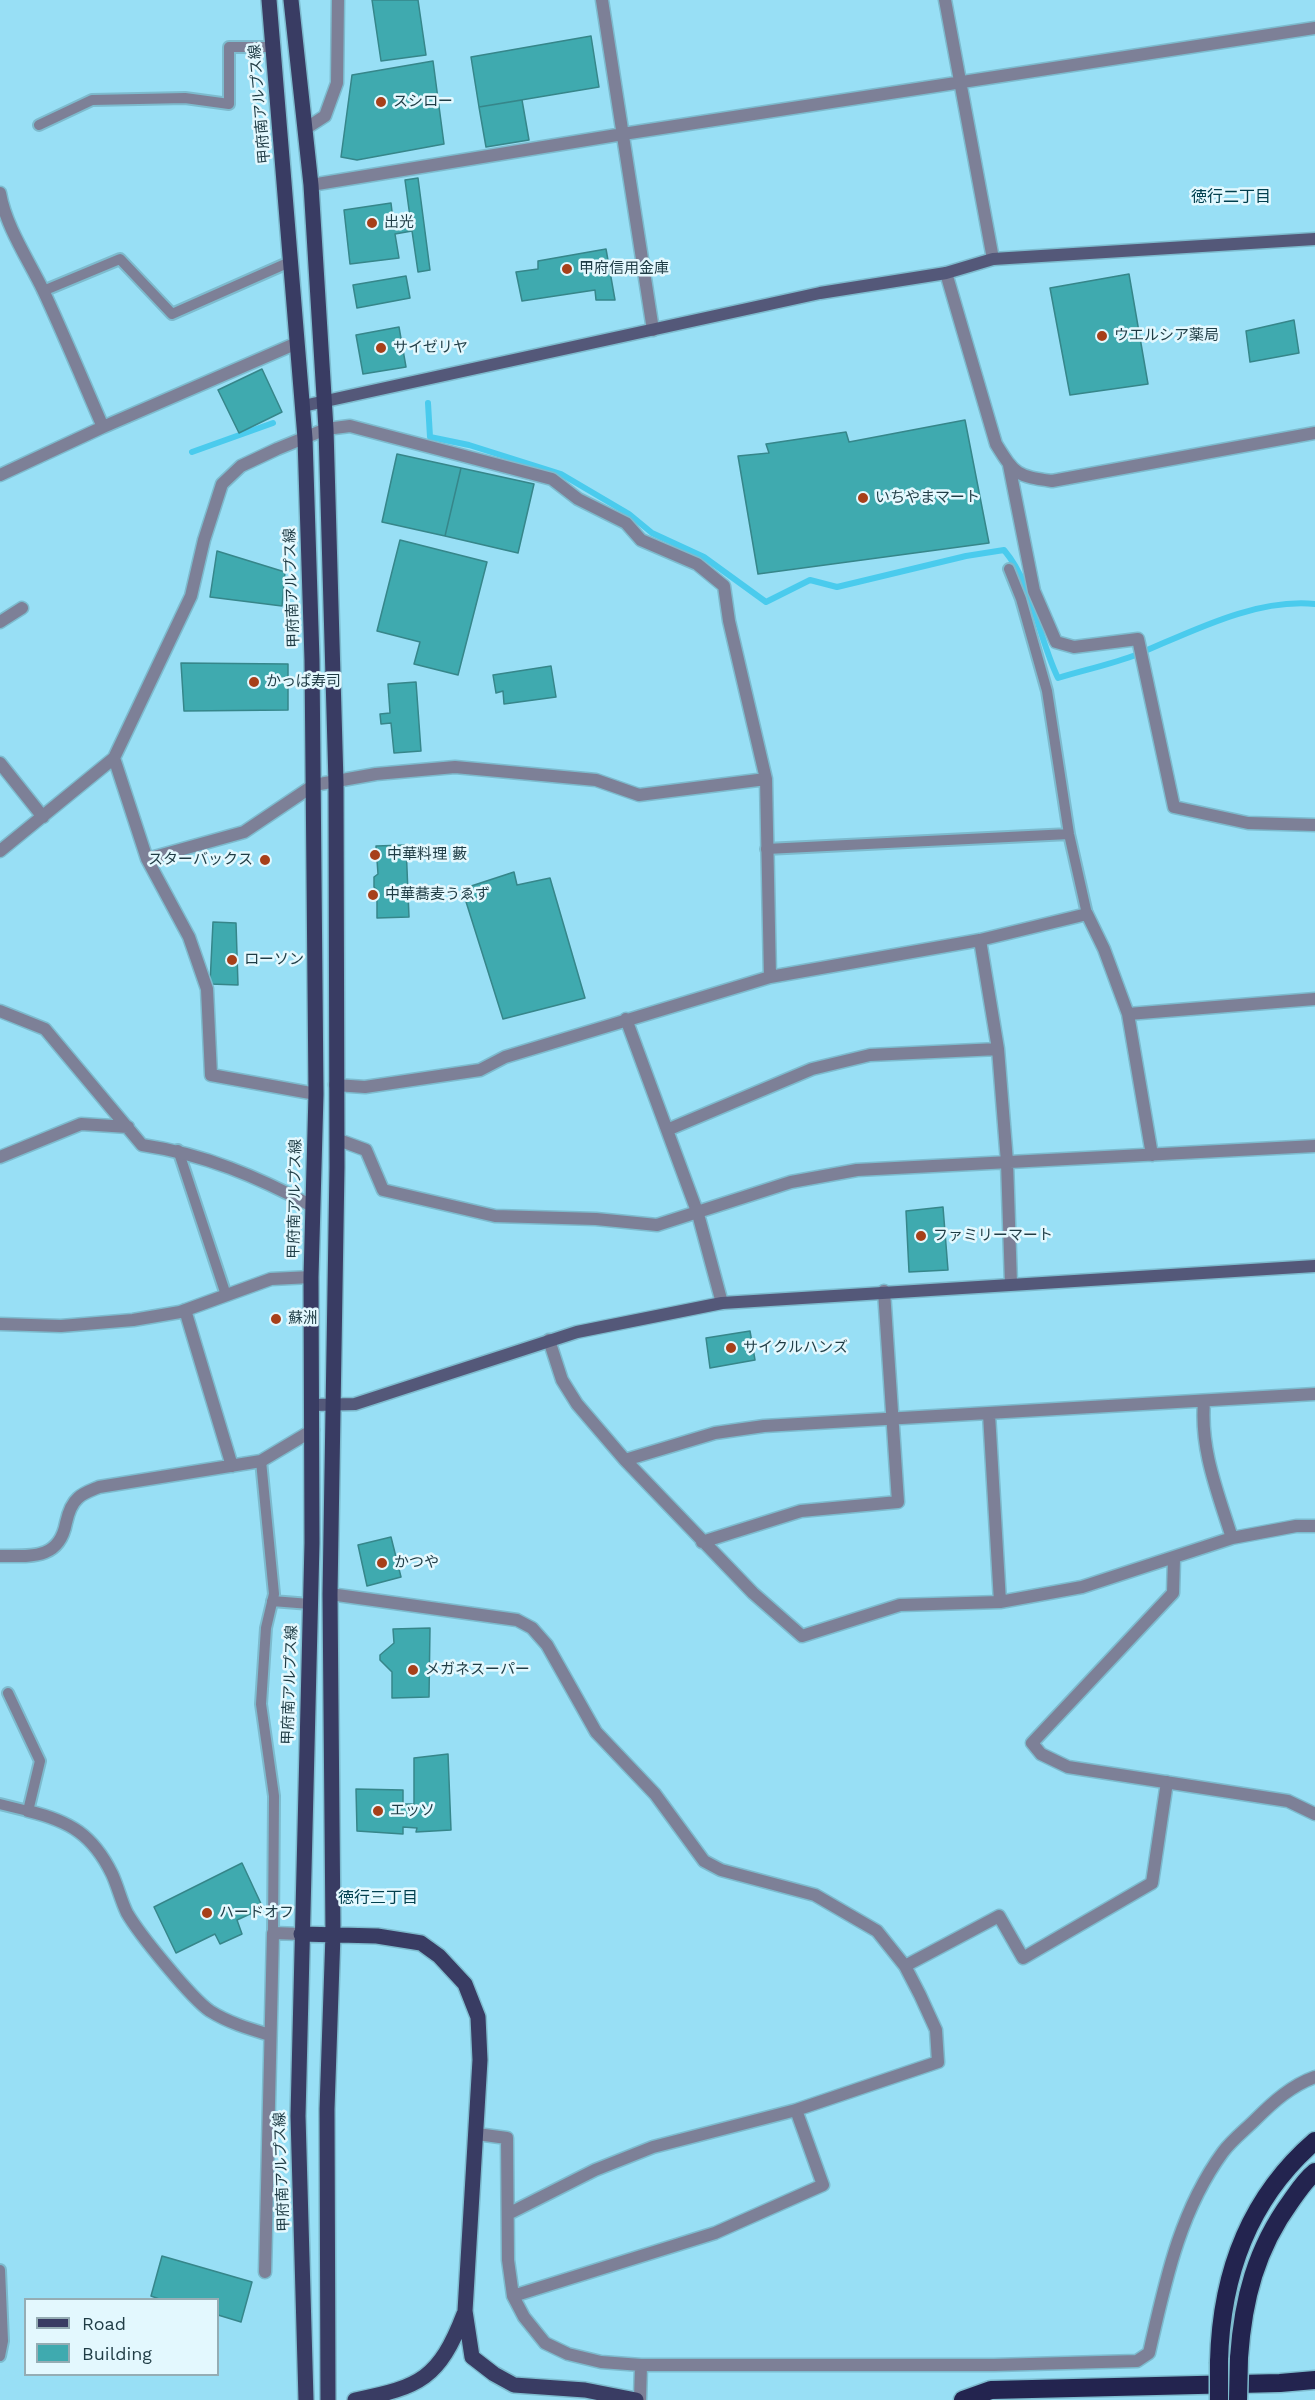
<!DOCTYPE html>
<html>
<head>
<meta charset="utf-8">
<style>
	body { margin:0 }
	#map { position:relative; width:1315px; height:2400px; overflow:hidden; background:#98dff5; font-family:"Work Sans",sans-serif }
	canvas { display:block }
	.legend { position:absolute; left:24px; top:2298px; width:195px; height:78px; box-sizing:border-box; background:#e3f8fe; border:2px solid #95adb4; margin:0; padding:8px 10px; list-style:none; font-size:18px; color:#1f3c45 }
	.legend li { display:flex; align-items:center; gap:12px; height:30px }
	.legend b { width:30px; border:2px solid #95adb4 }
</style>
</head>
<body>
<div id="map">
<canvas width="1315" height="2400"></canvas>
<ul class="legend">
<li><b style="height:8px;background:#393c63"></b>Road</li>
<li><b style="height:16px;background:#3faaaf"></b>Building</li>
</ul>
</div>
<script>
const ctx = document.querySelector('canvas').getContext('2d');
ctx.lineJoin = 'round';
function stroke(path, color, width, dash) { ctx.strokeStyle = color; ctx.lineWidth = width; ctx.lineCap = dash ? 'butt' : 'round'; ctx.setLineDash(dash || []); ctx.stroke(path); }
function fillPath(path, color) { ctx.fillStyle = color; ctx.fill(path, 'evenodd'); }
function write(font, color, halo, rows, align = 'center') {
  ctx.font = font + ' "Work Sans","Noto Sans JP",sans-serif'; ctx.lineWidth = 5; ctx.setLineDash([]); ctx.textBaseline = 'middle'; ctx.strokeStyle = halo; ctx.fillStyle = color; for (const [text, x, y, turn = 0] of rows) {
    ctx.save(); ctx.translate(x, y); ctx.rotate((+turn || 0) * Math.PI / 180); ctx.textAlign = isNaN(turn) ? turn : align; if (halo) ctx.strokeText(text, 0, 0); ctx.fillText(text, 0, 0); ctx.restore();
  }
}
const stream = new Path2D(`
	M 428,403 L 430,437 L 469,445 L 561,474 L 629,514 L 652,533 L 704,557 L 766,602 L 810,580 L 837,587 L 966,556 L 1004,550 C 1033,584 1038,637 1058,678 C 1084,670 1113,664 1138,654 C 1191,632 1255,598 1315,604
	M 192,452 L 273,423`);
const building = new Path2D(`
	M 372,0 L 418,0 L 426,55 L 381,61 Z
	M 591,36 L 599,87 L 479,107 L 471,57 Z
	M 433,61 L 444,144 L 357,160 L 341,157 L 352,75 Z
	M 522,100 L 529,140 L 486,147 L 479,107 Z
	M 418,178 L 430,270 L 418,272 L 412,231 L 395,234 L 399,258 L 350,264 L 344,210 L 391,203 L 393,220 L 410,217 L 405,180 Z
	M 606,249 L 615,300 L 596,300 L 595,290 L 522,301 L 516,272 L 538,269 L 538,261 Z
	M 1129,274 L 1148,384 L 1070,395 L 1050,288 Z
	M 406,276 L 410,298 L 357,308 L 353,285 Z
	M 1294,320 L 1299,353 L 1250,362 L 1246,331 Z
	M 399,327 L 406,367 L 363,374 L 356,335 Z
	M 262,369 L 282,412 L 239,433 L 218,390 Z
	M 965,420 L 989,543 L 758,574 L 738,456 L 769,453 L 766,444 L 846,432 L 849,442 Z
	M 397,454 L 461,468 L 445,536 L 382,522 Z
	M 461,468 L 534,484 L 518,553 L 445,536 Z
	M 400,540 L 487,562 L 458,675 L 414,664 L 420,642 L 377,631 Z
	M 217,551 L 285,572 L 282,606 L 210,597 Z
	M 181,663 L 288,664 L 288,710 L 184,711 Z
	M 551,666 L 556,697 L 504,704 L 503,691 L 496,693 L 493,675 Z
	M 416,682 L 421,751 L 394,753 L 391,723 L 381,724 L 380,714 L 390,713 L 388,684 Z
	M 406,845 L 409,917 L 377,918 L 377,890 L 374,887 L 374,877 L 378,874 L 376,846 Z
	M 514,872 L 517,885 L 550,878 L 585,998 L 503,1019 L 462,889 Z
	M 213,922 L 236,923 L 238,985 L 210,984 Z
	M 943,1207 L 948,1270 L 909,1272 L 906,1211 Z
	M 750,1331 L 755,1360 L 710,1368 L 706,1338 Z
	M 391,1537 L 401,1577 L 367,1586 L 358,1545 Z
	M 430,1628 L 429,1697 L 392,1698 L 392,1672 L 380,1660 L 380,1655 L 394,1643 L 393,1629 Z
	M 448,1754 L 451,1830 L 416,1832 L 417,1828 L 403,1827 L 403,1834 L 357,1831 L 356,1789 L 403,1790 L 403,1804 L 414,1804 L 414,1758 Z
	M 242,1863 L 263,1908 L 237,1920 L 242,1934 L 220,1944 L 215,1934 L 176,1953 L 154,1907 Z
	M 162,2256 L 252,2282 L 241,2322 L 218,2315 L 218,2300 L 162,2300 L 151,2296 Z`);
const lane = new Path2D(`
	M 39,125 L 92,100 L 185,98 L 229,104 L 229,47 L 273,47
	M 43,291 L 120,259 L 172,314 L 292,261
	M 1009,569 L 1021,599 L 1047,691 L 1069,834 L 1087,914
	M 766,849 L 1069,834
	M 178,1150 L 226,1295
	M 261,1461 L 274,1594 L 266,1628 L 261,1704 L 274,1796 L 273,1933
	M 272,1601 L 310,1604
	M 0,1804 L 28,1811 L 40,1761 L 8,1693
	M 0,2270 L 3,2341 L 0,2356`);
const street = new Path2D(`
	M 602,0 L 653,330
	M 945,0 L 993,259
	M 305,129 L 325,116 L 337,83 L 338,0
	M 311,185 L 623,134 L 1315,28
	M 0,193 C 6,227 28,259 43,290 C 64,335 83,381 103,427
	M 946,273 L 996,444 C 1015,475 1017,476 1052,481 L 1315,433
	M 1009,465 L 1034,591 L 1056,642 L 1074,647 L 1138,639 L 1174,807 L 1248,823 L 1315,825
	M 0,475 L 103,427 L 297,343
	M 0,622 L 22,608
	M 114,758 L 147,859 L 189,937 L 207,989 L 211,1075 L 316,1094
	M 0,763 L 43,817
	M 0,851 L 114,758 L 191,596 L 204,540 L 222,484 L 241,466 L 277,449 L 326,429 L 350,426 L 552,479 L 578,499 L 626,523 L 641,540 L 697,564 L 724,586 L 729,621 L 766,779 L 770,977
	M 147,859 L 244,832 L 314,785 L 376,774 L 455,767 L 596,780 L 639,795 L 766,779
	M 980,940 L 998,1049 L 1007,1162 L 1011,1284
	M 0,1011 L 45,1029 L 142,1145 C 204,1154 258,1177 312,1206
	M 1128,1014 L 1152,1155
	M 626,1019 L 698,1214 L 722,1303
	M 335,1085 L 365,1087 L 480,1070 L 505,1057 L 770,977 L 980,940 L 1087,914 L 1104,949 L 1128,1014 L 1315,999
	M 667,1130 L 812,1069 L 870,1055 L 998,1049
	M 336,1139 L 366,1150 L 383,1190 L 495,1216 L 596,1219 L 657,1225 L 791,1182 L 857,1170 L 1315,1146
	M 0,1157 L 81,1124 L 128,1127
	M 185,1310 L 232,1466
	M 0,1324 L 61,1326 L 133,1320 L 180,1312 L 271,1279 L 311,1277
	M 549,1340 L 562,1380 L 577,1404 L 625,1460 L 753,1593 L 802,1636 L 900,1605 L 1000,1602 L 1082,1587 L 1232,1538 L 1296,1526 L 1315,1526
	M 1204,1402 C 1200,1450 1218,1493 1232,1538
	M 989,1414 L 1000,1602
	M 625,1460 L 715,1433 L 764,1426 L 1315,1394
	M 702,1542 L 801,1511 L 898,1502 L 884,1291
	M 0,1556 C 31,1556 59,1560 66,1523 C 68,1514 71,1504 78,1498 C 83,1493 92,1490 99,1487 L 261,1461 L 313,1430
	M 1174,1559 L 1173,1593 L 1032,1743 L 1041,1754 L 1068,1767 L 1288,1801 L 1315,1814
	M 330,1594 L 517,1620 L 532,1628 L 547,1645 L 596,1732 L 655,1794 L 704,1861 L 721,1870 L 815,1895 L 877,1931 L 905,1966 L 920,1995 L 936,2030 L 938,2062 L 796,2110 L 653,2147 L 595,2170 L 508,2214
	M 28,1811 C 70,1821 93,1835 112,1874 C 118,1887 121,1901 127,1913 C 139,1934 192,1999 210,2011 C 229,2023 250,2029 270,2035
	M 905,1966 L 999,1916 L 1023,1958 L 1152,1883 L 1167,1782
	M 477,2134 L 507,2138 L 508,2260 L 513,2296 L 524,2317 L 545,2343 L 568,2354 L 601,2362 L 641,2365 L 994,2365 L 1137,2361 L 1149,2353 C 1165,2283 1179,2212 1223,2152 C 1232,2140 1245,2130 1256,2119 C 1273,2102 1292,2085 1315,2077
	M 265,2272 L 273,1933 L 301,1934
	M 513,2296 L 715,2233 L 823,2185 L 796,2110
	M 640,2400 L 641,2365`);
const secondary = new Path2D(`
	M 303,406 L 820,293 L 946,273 L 993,259 L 1315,239
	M 313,1405 L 355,1404 L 577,1332 L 722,1303 L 1315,1266`);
const primary = new Path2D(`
	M 269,0 L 305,438 L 312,660 L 316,1094 L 311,1277 L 312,1543 L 298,2116 L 306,2400
	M 291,0 L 311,185 L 326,429 L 336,783 L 337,1167 L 330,1594 L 333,1934 L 327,2109 L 328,2400
	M 301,1934 L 377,1936 L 421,1943 L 439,1956 L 465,1984 L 478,2017 L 480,2060 L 465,2311 L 472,2357 L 494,2374 L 514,2385 L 585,2390 L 636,2400
	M 355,2400 C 420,2387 439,2379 464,2314`);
const highway = new Path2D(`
	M 1239,2358 C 1243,2299 1256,2249 1291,2201 C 1298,2191 1305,2180 1315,2172
	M 1219,2362 C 1221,2276 1249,2198 1315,2141
	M 963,2400 L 991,2390 L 1280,2383 L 1315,2380`);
const highwayBridge = new Path2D(`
	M 1219,2400 L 1219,2362
	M 1238,2400 L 1239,2358`);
const markers = [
	[381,102,6,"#a7401a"],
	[372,223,6,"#a7401a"],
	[567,269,6,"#a7401a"],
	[1102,336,6,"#a7401a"],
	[381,348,6,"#a7401a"],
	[863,498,6,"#a7401a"],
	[254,682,6,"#a7401a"],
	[375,855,6,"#a7401a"],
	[265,860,6,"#a7401a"],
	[373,895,6,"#a7401a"],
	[232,960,6,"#a7401a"],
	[921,1236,6,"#a7401a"],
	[276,1319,6,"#a7401a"],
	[731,1348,6,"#a7401a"],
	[382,1563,6,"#a7401a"],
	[413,1670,6,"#a7401a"],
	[378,1811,6,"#a7401a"],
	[207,1913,6,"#a7401a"]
];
const poiNames = [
	["スシロー",393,102],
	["出光",384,223],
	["甲府信用金庫",579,269],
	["ウエルシア薬局",1114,336],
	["サイゼリヤ",393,348],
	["いちやまマート",875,498],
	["かっぱ寿司",266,682],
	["中華料理 藪",387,855],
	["スターバックス",253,860,"right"],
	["中華蕎麦うゑず",385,895],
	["ローソン",244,960],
	["ファミリーマート",933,1236],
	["蘇洲",288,1319],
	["サイクルハンズ",743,1348],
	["かつや",394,1563],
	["メガネスーパー",425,1670],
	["エッソ",390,1811],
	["ハードオフ",219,1913]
];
const streetNames = [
	["甲府南アルプス線",260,104,-95],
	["甲府南アルプス線",292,588,-92],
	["甲府南アルプス線",295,1199,-89],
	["甲府南アルプス線",290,1685,-88],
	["甲府南アルプス線",282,2172,-92]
];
const neighbourhoodNames = [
	["徳行二丁目",1231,197],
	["徳行三丁目",378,1898]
];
stroke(stream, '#4acbed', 6);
fillPath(building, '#3faaaf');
stroke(building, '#36868a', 1.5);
stroke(lane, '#7dbbce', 14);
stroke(street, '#7dbbce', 15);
stroke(secondary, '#7dbbce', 15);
stroke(primary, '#7dbbce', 18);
stroke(highway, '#7dbbce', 21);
stroke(lane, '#7d8097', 10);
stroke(street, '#7d8097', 12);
stroke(secondary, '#545879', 12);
stroke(primary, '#393c63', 15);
stroke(highway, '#23244f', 18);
stroke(highwayBridge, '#7dbbce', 21, []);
stroke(highwayBridge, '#23244f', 18);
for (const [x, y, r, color] of markers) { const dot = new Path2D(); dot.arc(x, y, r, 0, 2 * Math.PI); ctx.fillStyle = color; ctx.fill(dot); stroke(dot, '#e3f8fe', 2); }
write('15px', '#1f3c45', '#e3f8fe', poiNames, 'left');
write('15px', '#1f3c45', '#e3f8fe', streetNames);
write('16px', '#01404f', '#e3f8fe', neighbourhoodNames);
</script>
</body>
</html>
